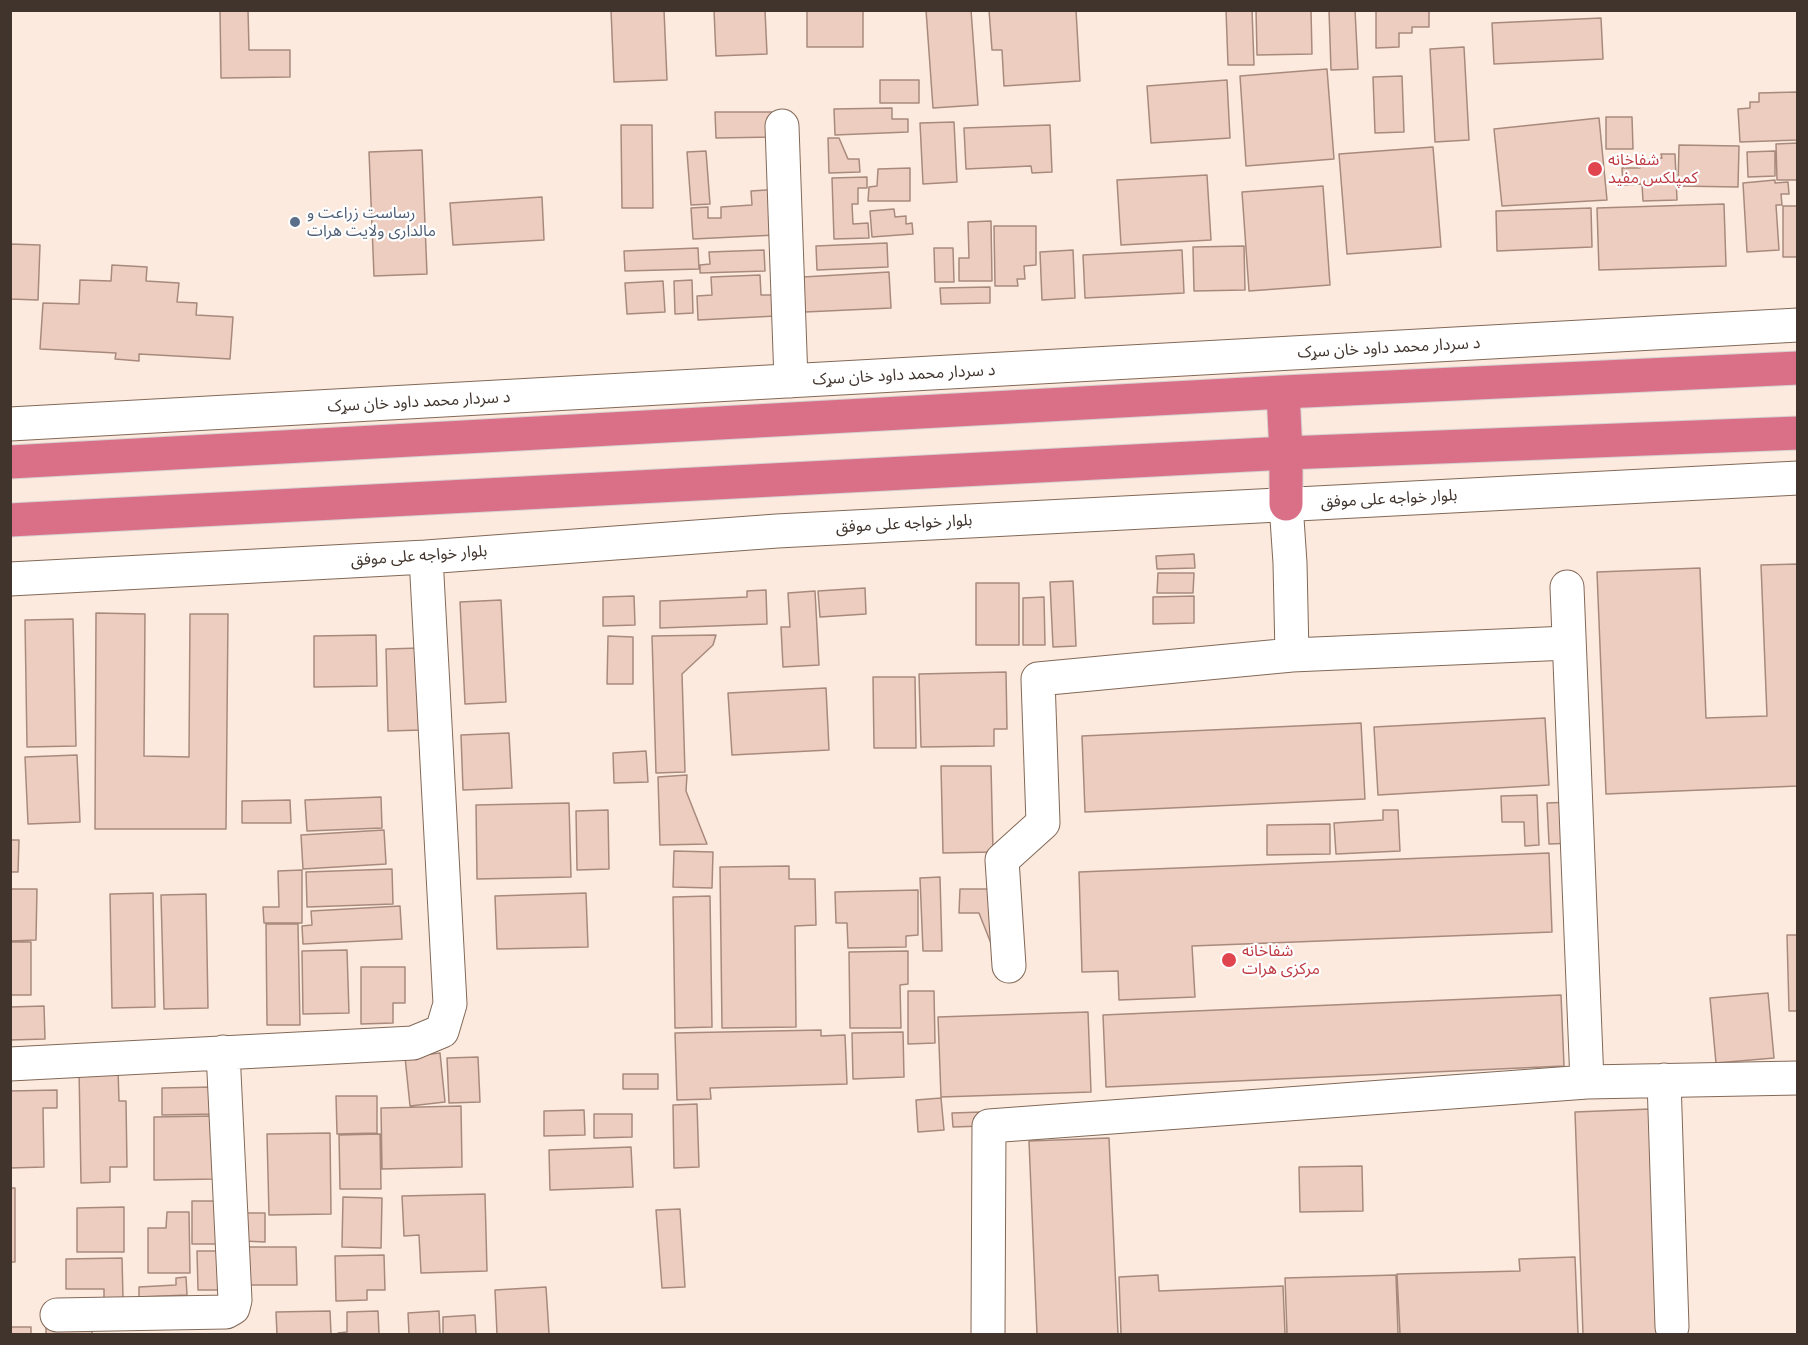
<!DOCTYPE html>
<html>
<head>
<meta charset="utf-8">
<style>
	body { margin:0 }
	#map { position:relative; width:1808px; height:1345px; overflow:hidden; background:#fceade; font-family:Figtree,sans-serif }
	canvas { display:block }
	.frame { position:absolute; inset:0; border:12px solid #40342d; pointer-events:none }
</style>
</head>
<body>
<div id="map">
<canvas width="1808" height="1345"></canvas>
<div class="frame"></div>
</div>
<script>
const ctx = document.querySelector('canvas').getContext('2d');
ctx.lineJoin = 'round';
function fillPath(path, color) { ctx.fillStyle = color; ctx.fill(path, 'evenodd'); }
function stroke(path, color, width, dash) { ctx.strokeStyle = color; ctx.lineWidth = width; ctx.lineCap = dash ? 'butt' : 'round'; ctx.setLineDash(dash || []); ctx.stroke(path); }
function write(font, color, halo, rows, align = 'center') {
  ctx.font = font + ' Figtree,"Noto Sans Arabic",sans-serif'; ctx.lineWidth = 4.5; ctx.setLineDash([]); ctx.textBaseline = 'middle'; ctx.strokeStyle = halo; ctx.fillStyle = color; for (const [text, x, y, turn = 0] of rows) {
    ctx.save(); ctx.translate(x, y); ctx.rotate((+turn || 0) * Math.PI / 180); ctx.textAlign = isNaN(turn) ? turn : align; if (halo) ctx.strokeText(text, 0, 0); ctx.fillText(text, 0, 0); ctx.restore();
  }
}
const building = new Path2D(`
	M 220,10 L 248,10 L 249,50 L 290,50 L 290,77 L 221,78 Z
	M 611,10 L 664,10 L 667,80 L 614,82 Z
	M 714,10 L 765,10 L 767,54 L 716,56 Z
	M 807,10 L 863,10 L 863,47 L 807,47 Z
	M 926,10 L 971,10 L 978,105 L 933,108 Z
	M 989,10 L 1076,10 L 1080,81 L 1004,86 L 1002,50 L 992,50 Z
	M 1226,10 L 1252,10 L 1254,65 L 1228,65 Z
	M 1256,10 L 1311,10 L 1312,54 L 1257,55 Z
	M 1329,10 L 1355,10 L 1358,69 L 1331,70 Z
	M 1376,10 L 1429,10 L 1429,27 L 1412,27 L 1412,33 L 1399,33 L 1399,47 L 1376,48 Z
	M 1601,18 L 1603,59 L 1494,64 L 1492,23 Z
	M 1464,47 L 1469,140 L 1435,142 L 1430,49 Z
	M 1327,69 L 1334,159 L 1246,166 L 1240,76 Z
	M 1402,76 L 1404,132 L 1375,133 L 1373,77 Z
	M 880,80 L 919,80 L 919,103 L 880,103 Z
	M 1227,80 L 1230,138 L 1151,143 L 1147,86 Z
	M 1797,92 L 1798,140 L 1740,142 L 1738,109 L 1750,108 L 1750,102 L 1759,102 L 1759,93 Z
	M 892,108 L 892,119 L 908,119 L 908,132 L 835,135 L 834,109 Z
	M 715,112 L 775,112 L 775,137 L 716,138 Z
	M 1606,117 L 1632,117 L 1633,149 L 1606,149 Z
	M 1599,118 L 1607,200 L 1502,206 L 1494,129 Z
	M 954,122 L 957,182 L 923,184 L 920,123 Z
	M 621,125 L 652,125 L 653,208 L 622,208 Z
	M 1050,125 L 1052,172 L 1032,173 L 1031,166 L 966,169 L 964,128 Z
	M 828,138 L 839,138 L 848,159 L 859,159 L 860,172 L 829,173 Z
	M 1798,143 L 1798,180 L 1777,180 L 1776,144 Z
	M 1679,145 L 1739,146 L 1738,187 L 1678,186 Z
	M 1433,147 L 1441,247 L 1347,254 L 1339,154 Z
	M 422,150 L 427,274 L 374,276 L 369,152 Z
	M 706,151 L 710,204 L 691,205 L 687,152 Z
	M 1775,151 L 1775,176 L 1748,177 L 1747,152 Z
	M 1661,154 L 1675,154 L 1677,200 L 1643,201 L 1642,184 L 1623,185 L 1622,168 L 1640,168 L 1640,164 L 1648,163 L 1648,159 L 1662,158 Z
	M 910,168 L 910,201 L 868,201 L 869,187 L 877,186 L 878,169 Z
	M 1207,175 L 1211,240 L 1121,245 L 1117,180 Z
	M 867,177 L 867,188 L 858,188 L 858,204 L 852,204 L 853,224 L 868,223 L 869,238 L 834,239 L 832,178 Z
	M 1775,180 L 1775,183 L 1788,182 L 1789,194 L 1781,194 L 1782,205 L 1776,205 L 1779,250 L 1747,252 L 1743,183 Z
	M 1323,186 L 1330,285 L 1249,291 L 1242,192 Z
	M 781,189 L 776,235 L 693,239 L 691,208 L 708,207 L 708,218 L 721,218 L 721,207 L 752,205 L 751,191 Z
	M 542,197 L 544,240 L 453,245 L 450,203 Z
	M 1724,204 L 1726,266 L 1599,270 L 1597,208 Z
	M 1783,206 L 1798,206 L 1798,257 L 1783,257 Z
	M 1591,208 L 1592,247 L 1497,251 L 1496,211 Z
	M 894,209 L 895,217 L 906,216 L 906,224 L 912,223 L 913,234 L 872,237 L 870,211 Z
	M 991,221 L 992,281 L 959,281 L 959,258 L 969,258 L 968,222 Z
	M 994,226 L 1036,226 L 1036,265 L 1024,266 L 1025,279 L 1017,279 L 1018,286 L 995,286 Z
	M 887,243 L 888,267 L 817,270 L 816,246 Z
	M 10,244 L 40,245 L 38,300 L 10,299 Z
	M 1244,246 L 1245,290 L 1194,291 L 1193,247 Z
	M 698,248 L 699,269 L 625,271 L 624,251 Z
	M 934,248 L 953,248 L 954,282 L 935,282 Z
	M 764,250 L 765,271 L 700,273 L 700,265 L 710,264 L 709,252 Z
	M 1073,250 L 1075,298 L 1042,300 L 1040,252 Z
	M 1182,250 L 1184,293 L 1085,298 L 1083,255 Z
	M 112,265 L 147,267 L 146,281 L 179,283 L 177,302 L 197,303 L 196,315 L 233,317 L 230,359 L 139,354 L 139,361 L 115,359 L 116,353 L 40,349 L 43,303 L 79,304 L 80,280 L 111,281 Z
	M 889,272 L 891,308 L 805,312 L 803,277 Z
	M 760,275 L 761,295 L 776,295 L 776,316 L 698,320 L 697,296 L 712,295 L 711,277 Z
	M 692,280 L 693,313 L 675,314 L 674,281 Z
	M 663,281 L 665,312 L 627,314 L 625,283 Z
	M 990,287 L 990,303 L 941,304 L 940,288 Z
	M 1194,554 L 1195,568 L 1157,569 L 1156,556 Z
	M 1798,564 L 1798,786 L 1606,794 L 1597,572 L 1700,568 L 1706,718 L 1767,716 L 1761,565 Z
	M 1158,573 L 1194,573 L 1193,593 L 1157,593 Z
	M 1073,581 L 1076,646 L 1053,647 L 1050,582 Z
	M 976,583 L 1019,583 L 1019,645 L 976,645 Z
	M 865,588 L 866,614 L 820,617 L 818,591 Z
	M 766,590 L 767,624 L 660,628 L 660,601 L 747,597 L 747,591 Z
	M 815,591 L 819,665 L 783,667 L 781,627 L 790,627 L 788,593 Z
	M 634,596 L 635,625 L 603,626 L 603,597 Z
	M 1194,596 L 1194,623 L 1153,624 L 1153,597 Z
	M 1044,597 L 1045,645 L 1023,645 L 1023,598 Z
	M 501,600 L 506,702 L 465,704 L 460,602 Z
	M 96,613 L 145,614 L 144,756 L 189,757 L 190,614 L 228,614 L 226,829 L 95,829 Z
	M 73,619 L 76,746 L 27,747 L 25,620 Z
	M 376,635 L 377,686 L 314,687 L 314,636 Z
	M 716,635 L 713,645 L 682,674 L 685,772 L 656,773 L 652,636 Z
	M 608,636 L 633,637 L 633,684 L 607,684 Z
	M 420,648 L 422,730 L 388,731 L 386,649 Z
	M 1006,672 L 1007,729 L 994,729 L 994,746 L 921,747 L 919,674 Z
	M 873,677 L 915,677 L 916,748 L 874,748 Z
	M 826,688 L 829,750 L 732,755 L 728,693 Z
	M 1545,718 L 1549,785 L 1378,795 L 1374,727 Z
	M 1361,723 L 1365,799 L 1085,812 L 1082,736 Z
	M 509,733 L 512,788 L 463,790 L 461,735 Z
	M 646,751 L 648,782 L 614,783 L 613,753 Z
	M 77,755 L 80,822 L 28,824 L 25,757 Z
	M 941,766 L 991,766 L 993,852 L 943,853 Z
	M 687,775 L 686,791 L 707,844 L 660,845 L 658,777 Z
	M 1537,795 L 1539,845 L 1525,846 L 1524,822 L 1502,822 L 1501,796 Z
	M 381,797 L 382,828 L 307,831 L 305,800 Z
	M 290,800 L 291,823 L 242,823 L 242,801 Z
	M 1572,802 L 1574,843 L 1549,844 L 1547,803 Z
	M 569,803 L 571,877 L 477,879 L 476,805 Z
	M 608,810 L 609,869 L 577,870 L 576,811 Z
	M 1383,810 L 1398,810 L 1400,851 L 1336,854 L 1334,823 L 1383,820 Z
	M 1330,824 L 1330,854 L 1267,855 L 1267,825 Z
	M 384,830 L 386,864 L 303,869 L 301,835 Z
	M 10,840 L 19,840 L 18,872 L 10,872 Z
	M 674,851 L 713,852 L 712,888 L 673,887 Z
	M 1549,853 L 1552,932 L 1192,946 L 1195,997 L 1119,1000 L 1118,971 L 1082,972 L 1079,872 Z
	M 789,866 L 789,879 L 815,879 L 816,925 L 795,926 L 796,1027 L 722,1028 L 720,867 Z
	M 392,869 L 393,904 L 307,907 L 306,872 Z
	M 302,870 L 302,923 L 264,923 L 263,907 L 279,907 L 278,871 Z
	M 940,877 L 942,951 L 923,951 L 920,878 Z
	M 10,889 L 37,889 L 36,940 L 10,941 Z
	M 960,889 L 999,889 L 992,946 L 979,913 L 959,913 Z
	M 918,890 L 918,935 L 906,936 L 906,947 L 848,948 L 847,923 L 836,923 L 835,892 Z
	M 153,893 L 155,1007 L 112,1008 L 110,894 Z
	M 586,893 L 588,947 L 497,949 L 495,896 Z
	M 206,894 L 208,1008 L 164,1009 L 161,895 Z
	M 710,896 L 712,1027 L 675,1028 L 673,897 Z
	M 400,906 L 402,939 L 303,944 L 302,926 L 312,925 L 311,911 Z
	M 266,924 L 298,924 L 300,1025 L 267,1025 Z
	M 1787,935 L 1798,935 L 1798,1011 L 1789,1011 Z
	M 10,942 L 31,942 L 31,995 L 10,995 Z
	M 347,950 L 349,1013 L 303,1014 L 302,951 Z
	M 908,951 L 908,984 L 900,985 L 901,1028 L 850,1028 L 849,952 Z
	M 361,967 L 405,967 L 405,1003 L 393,1003 L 393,1023 L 361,1024 Z
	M 908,991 L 934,991 L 935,1043 L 908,1044 Z
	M 1768,993 L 1774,1058 L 1716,1063 L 1710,998 Z
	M 1561,995 L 1564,1066 L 1106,1087 L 1103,1015 Z
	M 44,1006 L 45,1039 L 10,1040 L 10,1007 Z
	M 1088,1012 L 1091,1092 L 941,1097 L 938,1017 Z
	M 821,1030 L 821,1036 L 845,1035 L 847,1084 L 710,1088 L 711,1099 L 677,1100 L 675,1033 Z
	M 903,1032 L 904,1077 L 853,1079 L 852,1033 Z
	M 440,1053 L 445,1102 L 410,1106 L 405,1057 Z
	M 478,1057 L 480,1102 L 449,1103 L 447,1058 Z
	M 79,1069 L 118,1069 L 119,1101 L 126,1101 L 127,1167 L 110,1167 L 110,1182 L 81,1183 Z
	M 623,1074 L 658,1074 L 658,1089 L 623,1089 Z
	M 214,1087 L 215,1114 L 162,1115 L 162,1088 Z
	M 57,1090 L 57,1108 L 43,1108 L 44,1167 L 10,1168 L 10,1091 Z
	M 336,1096 L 377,1096 L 377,1133 L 337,1134 Z
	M 941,1098 L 944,1130 L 918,1132 L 916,1100 Z
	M 697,1104 L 699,1167 L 674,1168 L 673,1105 Z
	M 461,1106 L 462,1167 L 382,1169 L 381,1108 Z
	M 1650,1109 L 1658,1334 L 1583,1334 L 1575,1112 Z
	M 584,1110 L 585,1135 L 544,1136 L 544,1111 Z
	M 982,1112 L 983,1126 L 953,1127 L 952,1113 Z
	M 594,1114 L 632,1114 L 632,1137 L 594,1138 Z
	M 215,1116 L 216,1179 L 154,1180 L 154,1117 Z
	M 330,1133 L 331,1214 L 269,1215 L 267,1134 Z
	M 380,1134 L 381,1189 L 340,1189 L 339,1135 Z
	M 1109,1138 L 1118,1334 L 1037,1334 L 1029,1141 Z
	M 631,1147 L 633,1187 L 550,1190 L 549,1150 Z
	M 1362,1166 L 1363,1211 L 1300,1212 L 1299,1167 Z
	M 10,1188 L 15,1188 L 15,1262 L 10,1262 Z
	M 485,1194 L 487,1271 L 421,1273 L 419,1235 L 404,1236 L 402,1196 Z
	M 343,1197 L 382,1198 L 381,1248 L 342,1247 Z
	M 192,1201 L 220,1201 L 220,1244 L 192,1244 Z
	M 124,1207 L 124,1252 L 77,1252 L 77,1208 Z
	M 680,1209 L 685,1287 L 662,1288 L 656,1210 Z
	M 167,1212 L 189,1212 L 190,1273 L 148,1273 L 148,1228 L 166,1228 Z
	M 243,1213 L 265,1213 L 265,1242 L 243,1241 Z
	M 249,1247 L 296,1247 L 297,1285 L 250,1285 Z
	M 197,1251 L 219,1251 L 220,1290 L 198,1290 Z
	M 384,1255 L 385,1290 L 367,1290 L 367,1300 L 336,1301 L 335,1256 Z
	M 1575,1257 L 1578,1334 L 1400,1334 L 1397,1274 L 1520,1271 L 1519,1259 Z
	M 122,1258 L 123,1298 L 104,1298 L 104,1289 L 66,1289 L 66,1259 Z
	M 1158,1275 L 1159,1291 L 1283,1286 L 1285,1334 L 1121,1334 L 1119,1277 Z
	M 1396,1275 L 1398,1334 L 1287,1334 L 1285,1278 Z
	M 186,1277 L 187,1295 L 139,1297 L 139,1287 L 176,1285 L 176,1278 Z
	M 546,1287 L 549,1334 L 497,1334 L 495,1290 Z
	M 330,1311 L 331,1334 L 277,1334 L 276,1312 Z
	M 378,1311 L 379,1334 L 338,1334 L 338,1333 L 347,1332 L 347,1312 Z
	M 439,1311 L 440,1334 L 409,1334 L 408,1313 Z
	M 475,1315 L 476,1334 L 443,1334 L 443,1317 Z
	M 46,1325 L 92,1326 L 92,1334 L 46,1334 Z
	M 10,1327 L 31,1327 L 31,1334 L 10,1334 Z`);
const minor = new Path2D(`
	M 782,126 L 791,381
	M 10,424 L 1798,325
	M 1286,504 L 1290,563 L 1292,655
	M 10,579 L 426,557 L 777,531 L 1798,478
	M 1567,587 L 1587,1082
	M 1009,966 L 1002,860 L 1043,823 L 1038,679 L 1292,655 L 1568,643
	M 10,1064 L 413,1043 L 442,1031 L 450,1004 L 426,557
	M 1664,1080 L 1672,1327
	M 57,1315 L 226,1312 L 233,1308 L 235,1300 L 223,1052
	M 988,1334 L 989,1126 L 1587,1082 L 1798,1078`);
const highway = new Path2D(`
	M 1283,392 L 1286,453 L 1286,504
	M 10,462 L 1283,392 L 1798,368
	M 10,520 L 1286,453 L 1798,433`);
const markers = [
	[1595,169,8,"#e0444e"],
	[295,222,6,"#5c6f8a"],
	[1229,960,8,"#e0444e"]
];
const healthNames = [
	["شفاخانه",1608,160],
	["کمپلکس مفید",1608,178],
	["شفاخانه",1242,951],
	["مرکزی هرات",1242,969]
];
const serviceNames = [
	["رساست زراعت و",307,213],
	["مالداری ولایت هرات",307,231]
];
const streetNames = [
	["د سردار محمد داود خان سړک",1389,348,-3],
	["د سردار محمد داود خان سړک",904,375,-3],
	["د سردار محمد داود خان سړک",419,402,-3],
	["بلوار خواجه علی موفق",1389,499,-3],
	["بلوار خواجه علی موفق",904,524,-3],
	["بلوار خواجه علی موفق",419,556,-4]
];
fillPath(building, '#edcdbf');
stroke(building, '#a88a7d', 1.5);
stroke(minor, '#826958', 35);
stroke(highway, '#d5d2d1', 35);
stroke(minor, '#fff', 33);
stroke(highway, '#da7088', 33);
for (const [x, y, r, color] of markers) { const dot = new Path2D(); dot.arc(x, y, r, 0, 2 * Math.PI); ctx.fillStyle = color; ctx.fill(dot); stroke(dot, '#fff', 2); }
write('16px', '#be3a42', '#fff', healthNames, 'left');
write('16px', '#4e5e75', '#fff', serviceNames, 'left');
write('16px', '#40342d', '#fff', streetNames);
</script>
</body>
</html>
